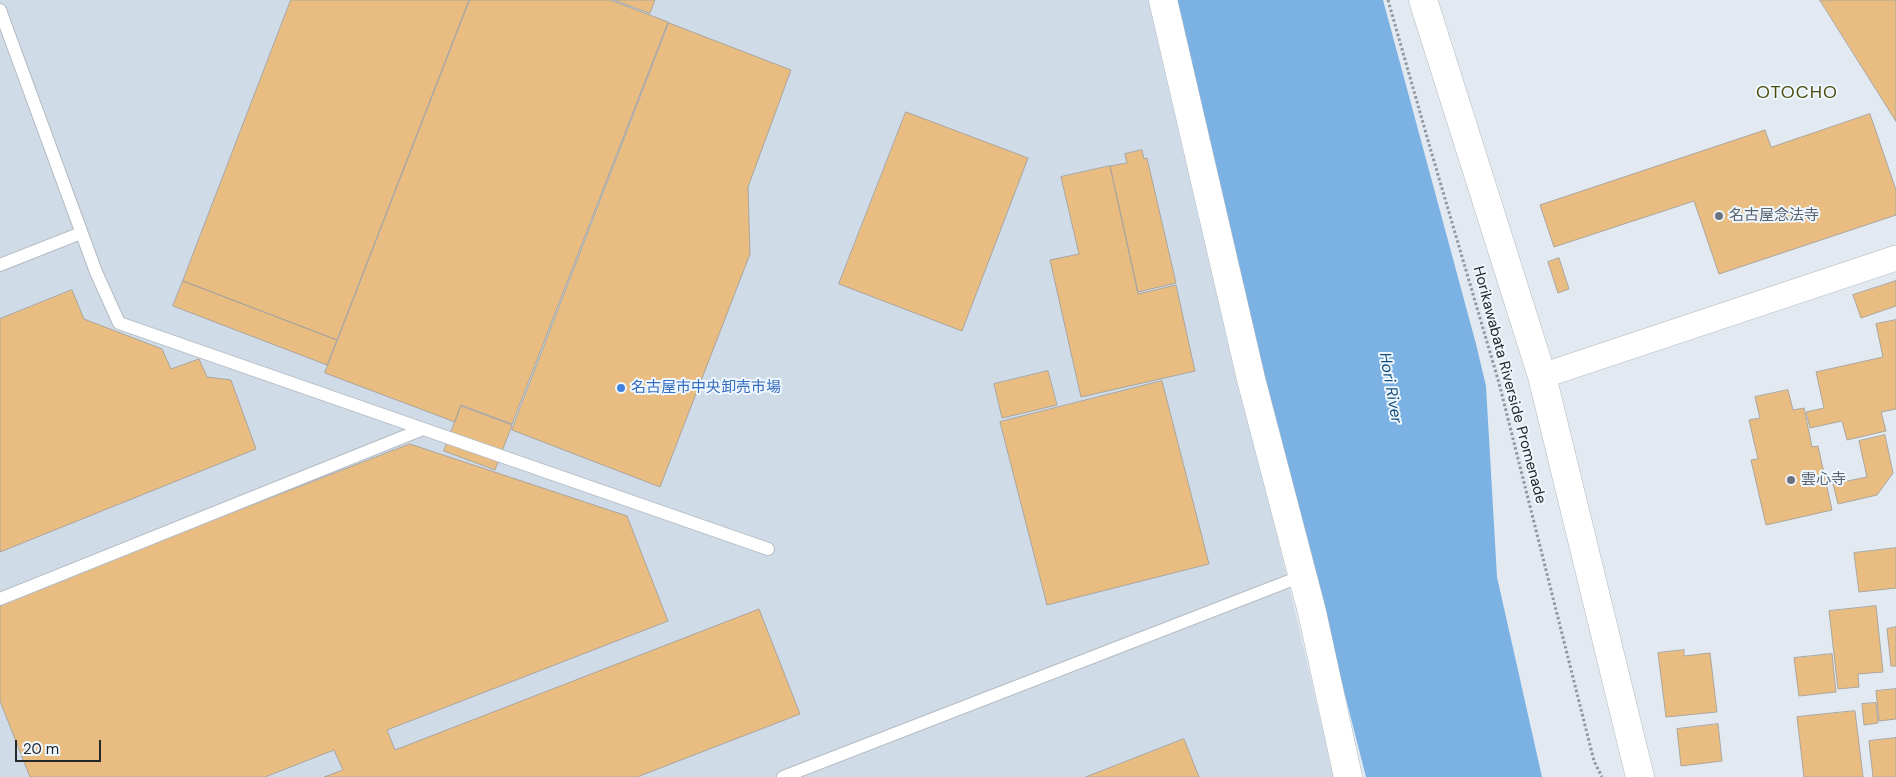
<!DOCTYPE html>
<html>
<head>
<meta charset="utf-8">
<style>
	body { margin:0 }
	#map { position:relative; width:1896px; height:777px; overflow:hidden; background:#e2e9f1; font-family:"DM Sans",sans-serif }
	canvas { display:block }
	.scale { position:absolute; left:15px; top:740px; width:86px; height:22px; box-sizing:border-box; border:2px solid #25282b; border-top:0; padding-left:6px; font-size:15px; line-height:18px; white-space:nowrap; color:#25282b; -webkit-text-stroke:4px #eff7fe; paint-order:stroke }
</style>
</head>
<body>
<div id="map">
<canvas width="1896" height="777"></canvas>
<div class="scale">20 m</div>
</div>
<script>
const ctx = document.querySelector('canvas').getContext('2d');
ctx.lineJoin = 'round';
function fillPath(path, color) { ctx.fillStyle = color; ctx.fill(path, 'evenodd'); }
function stroke(path, color, width, dash) { ctx.strokeStyle = color; ctx.lineWidth = width; ctx.lineCap = dash ? 'butt' : 'round'; ctx.setLineDash(dash || []); ctx.stroke(path); }
function write(font, color, halo, rows, align = 'center') {
  ctx.font = font + ' "DM Sans","Noto Sans JP",sans-serif'; ctx.lineWidth = 4; ctx.setLineDash([]); ctx.textBaseline = 'middle'; ctx.strokeStyle = halo; ctx.fillStyle = color; for (const [text, x, y, turn = 0] of rows) {
    ctx.save(); ctx.translate(x, y); ctx.rotate((+turn || 0) * Math.PI / 180); ctx.textAlign = isNaN(turn) ? turn : align; if (halo) ctx.strokeText(text, 0, 0); ctx.fillText(text, 0, 0); ctx.restore();
  }
}
const built = new Path2D(`
	M 0,0 L 1151,0 L 1334,777 L 0,777 Z`);
const water = new Path2D(`
	M 1173,0 L 1383,0 L 1476,344 L 1486,386 L 1497,577 L 1542,777 L 1366,777 L 1195,109 Z`);
const building = new Path2D(`
	M 291,0 L 469,0 L 337,340 L 183,281 Z
	M 470,0 L 610,0 L 668,22 L 512,424 L 461,405 L 455,422 L 325,373 Z
	M 614,0 L 655,0 L 650,13 Z
	M 1820,0 L 1896,0 L 1896,121 Z
	M 669,23 L 791,70 L 748,187 L 750,254 L 660,487 L 512,430 Z
	M 906,112 L 1028,158 L 962,331 L 839,284 Z
	M 1870,114 L 1896,190 L 1896,215 L 1719,274 L 1694,201 L 1554,247 L 1540,205 L 1765,130 L 1771,147 Z
	M 1142,150 L 1144,159 L 1147,158 L 1176,283 L 1138,292 L 1110,166 L 1127,163 L 1125,154 Z
	M 1110,166 L 1138,294 L 1176,285 L 1195,371 L 1081,397 L 1050,260 L 1079,254 L 1061,177 Z
	M 1559,258 L 1569,289 L 1558,293 L 1548,262 Z
	M 183,281 L 337,340 L 327,365 L 173,306 Z
	M 1896,281 L 1896,306 L 1861,318 L 1853,295 Z
	M 72,290 L 84,319 L 162,349 L 171,369 L 199,359 L 207,377 L 231,380 L 256,449 L 0,552 L 0,319 Z
	M 1896,320 L 1896,409 L 1881,412 L 1886,431 L 1847,440 L 1842,421 L 1810,428 L 1806,412 L 1824,408 L 1816,372 L 1883,357 L 1876,324 Z
	M 1048,371 L 1057,405 L 1002,418 L 994,384 Z
	M 1162,381 L 1209,564 L 1047,605 L 1000,422 Z
	M 1788,390 L 1793,410 L 1804,408 L 1812,447 L 1818,446 L 1832,510 L 1766,525 L 1751,460 L 1758,459 L 1749,420 L 1760,418 L 1755,397 Z
	M 461,406 L 512,425 L 495,470 L 444,451 Z
	M 1885,435 L 1893,473 L 1877,495 L 1838,504 L 1833,484 L 1867,477 L 1859,441 Z
	M 410,444 L 627,516 L 668,621 L 387,730 L 395,750 L 759,609 L 800,714 L 637,777 L 324,777 L 343,770 L 334,750 L 265,777 L 30,777 L 0,701 L 0,603 Z
	M 1896,548 L 1896,588 L 1859,592 L 1854,553 Z
	M 1876,606 L 1883,672 L 1858,674 L 1859,687 L 1838,689 L 1829,611 Z
	M 1896,627 L 1896,666 L 1891,666 L 1887,629 Z
	M 1684,650 L 1684,656 L 1710,653 L 1717,712 L 1666,717 L 1658,653 Z
	M 1832,654 L 1836,692 L 1799,696 L 1794,658 Z
	M 1896,689 L 1896,719 L 1879,721 L 1876,691 Z
	M 1876,703 L 1878,723 L 1864,725 L 1862,704 Z
	M 1855,711 L 1863,777 L 1804,777 L 1797,717 Z
	M 1718,724 L 1722,761 L 1681,766 L 1677,729 Z
	M 1896,738 L 1896,777 L 1873,777 L 1869,741 Z
	M 1184,739 L 1199,777 L 1086,777 Z`);
const path = new Path2D(`
	M 1388,0 L 1429,144 L 1499,383 L 1594,761 L 1602,777`);
const service = new Path2D(`
	M 0,10 L 96,272 L 119,323 L 768,549
	M 0,265 L 81,233
	M 0,599 L 423,429
	M 783,777 L 1302,576`);
const minor = new Path2D(`
	M 1542,376 L 1896,258`);
const tertiary = new Path2D(`
	M 1163,0 L 1251,379 L 1312,612 L 1348,777
	M 1423,0 L 1542,376 L 1640,777`);
const markers = [
	[1719,216,5,"#6b7280"],
	[621,388,5,"#3f7fe0"],
	[1791,480,5,"#6b7280"]
];
const worshipNames = [
	["名古屋念法寺",1729,216],
	["雲心寺",1801,480]
];
const streetNames = [
	["Horikawabata Riverside Promenade",1509,385,75]
];
const shopNames = [
	["名古屋市中央卸売市場",631,388]
];
const waterNames = [
	["Hori River",1390,388,80]
];
const quarterNames = [
	["OTOCHO",1797,93]
];
fillPath(built, '#cfdce8');
fillPath(water, '#7cb1e3');
fillPath(building, '#e9bd81');
stroke(building, '#aba59d', 1);
stroke(service, '#b3bbc2', 14);
stroke(minor, '#b3bbc2', 26);
stroke(tertiary, '#b3bbc2', 29);
stroke(path, '#91969c', 3, [2.5, 2.5]);
stroke(service, '#fff', 12);
stroke(minor, '#fff', 25);
stroke(tertiary, '#fff', 28);
for (const [x, y, r, color] of markers) { const dot = new Path2D(); dot.arc(x, y, r, 0, 2 * Math.PI); ctx.fillStyle = color; ctx.fill(dot); stroke(dot, '#eff7fe', 2); }
write('15px', '#5b616d', '#eff7fe', worshipNames, 'left');
write('15px', '#25282b', '#eff7fe', streetNames);
write('15px', '#366cbe', '#eff7fe', shopNames, 'left');
write('italic 16px', '#144d7c', '#eff7fe', waterNames);
ctx.letterSpacing = '1px';
write('18px', '#4b4b0d', '#eff7fe', quarterNames);
ctx.letterSpacing = '0px';
</script>
</body>
</html>
